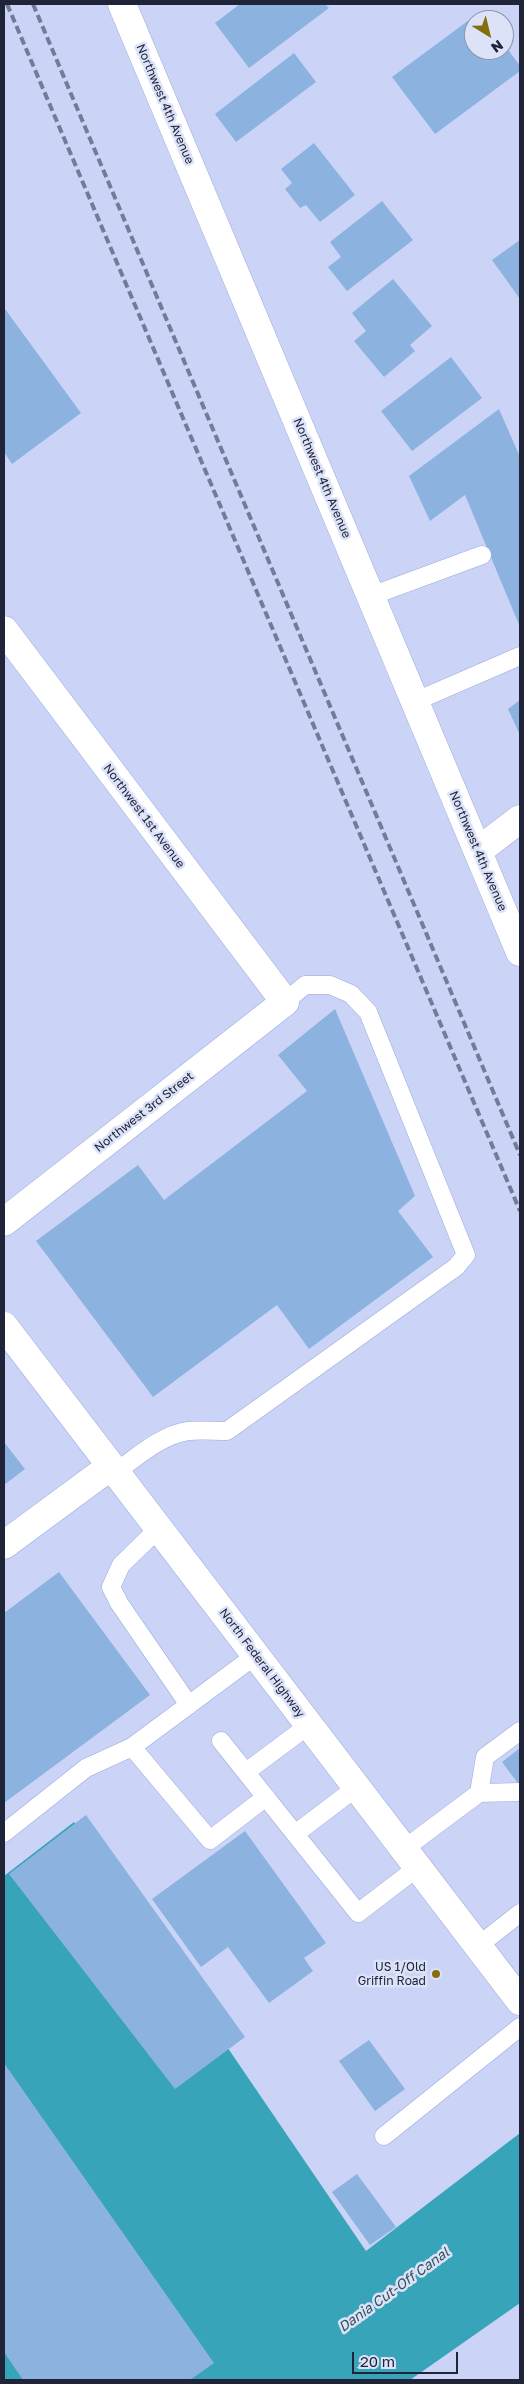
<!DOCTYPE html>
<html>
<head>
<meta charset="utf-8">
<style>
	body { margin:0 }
	#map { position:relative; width:524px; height:2384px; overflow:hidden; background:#cbd4f6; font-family:"Golos Text",sans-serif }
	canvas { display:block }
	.frame { position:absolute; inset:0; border:5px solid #202439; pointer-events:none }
	.north { position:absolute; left:464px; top:10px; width:50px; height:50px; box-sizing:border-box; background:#dce2f8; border:1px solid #9196ac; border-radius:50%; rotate:144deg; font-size:14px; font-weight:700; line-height:20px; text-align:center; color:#202439 }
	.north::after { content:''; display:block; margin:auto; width:18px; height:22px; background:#866e0d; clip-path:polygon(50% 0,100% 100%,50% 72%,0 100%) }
	.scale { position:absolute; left:352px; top:2352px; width:106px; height:22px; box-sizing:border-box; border:2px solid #202439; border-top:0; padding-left:6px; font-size:15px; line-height:18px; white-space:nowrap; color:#202439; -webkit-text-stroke:4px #dce2f8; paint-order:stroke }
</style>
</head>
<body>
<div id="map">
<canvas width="524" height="2384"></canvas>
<div class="frame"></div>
<div class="north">N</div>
<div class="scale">20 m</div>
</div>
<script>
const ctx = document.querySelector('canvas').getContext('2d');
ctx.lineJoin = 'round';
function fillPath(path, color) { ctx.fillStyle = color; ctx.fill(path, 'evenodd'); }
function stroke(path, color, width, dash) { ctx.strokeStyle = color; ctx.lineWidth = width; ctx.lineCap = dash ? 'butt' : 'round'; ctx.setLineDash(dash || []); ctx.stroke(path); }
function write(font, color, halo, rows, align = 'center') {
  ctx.font = font + ' "Golos Text",sans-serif'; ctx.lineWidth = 5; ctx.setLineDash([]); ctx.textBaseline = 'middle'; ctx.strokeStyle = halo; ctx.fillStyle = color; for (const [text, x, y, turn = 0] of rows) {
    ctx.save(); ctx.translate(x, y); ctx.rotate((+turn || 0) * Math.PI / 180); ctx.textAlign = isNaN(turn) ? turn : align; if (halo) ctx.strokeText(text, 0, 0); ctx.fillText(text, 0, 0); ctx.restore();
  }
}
const water = new Path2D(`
	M 74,1822 L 366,2251 L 520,2133 L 520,2303 L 410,2380 L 4,2380 L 4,1876 Z`);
const building = new Path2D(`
	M 240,4 L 325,4 L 329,8 L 249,68 L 215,23 Z
	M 480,12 L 486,20 L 474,20 L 474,50 L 504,50 L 504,44 L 520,66 L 520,71 L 435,134 L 392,77 Z
	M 294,53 L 316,82 L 236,142 L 215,114 Z
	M 314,143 L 355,195 L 320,222 L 306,205 L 300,208 L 285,189 L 292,183 L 281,169 Z
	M 382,201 L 413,240 L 347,291 L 328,267 L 341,257 L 330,242 Z
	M 520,240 L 520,299 L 492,260 Z
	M 393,279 L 432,326 L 410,345 L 415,351 L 384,377 L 354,341 L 366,331 L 352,313 Z
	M 5,309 L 81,413 L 12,464 L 4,452 Z
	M 451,357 L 482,398 L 412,451 L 381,411 Z
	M 499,409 L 520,457 L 520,627 L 465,495 L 430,521 L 409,476 Z
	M 520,700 L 520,735 L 508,709 Z
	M 335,1009 L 415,1196 L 398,1211 L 433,1257 L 309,1349 L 277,1305 L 153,1397 L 36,1241 L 138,1165 L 164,1200 L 307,1091 L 278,1055 Z
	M 4,1442 L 25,1469 L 4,1485 Z
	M 59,1572 L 150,1695 L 4,1803 L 4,1613 Z
	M 520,1748 L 520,1786 L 502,1762 Z
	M 86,1815 L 245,2037 L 175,2089 L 9,1874 Z
	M 245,1831 L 326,1943 L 304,1958 L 313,1971 L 269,2003 L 228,1947 L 201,1967 L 152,1899 Z
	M 369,2040 L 405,2089 L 375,2111 L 339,2061 Z
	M 4,2063 L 214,2363 L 190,2380 L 23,2380 L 4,2352 Z
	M 357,2174 L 396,2227 L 370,2245 L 332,2192 Z`);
const lane = new Path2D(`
	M 371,596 L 482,555
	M 416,701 L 520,656
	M 116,1472 C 137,1457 161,1435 188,1431 C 200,1430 214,1431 227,1431 L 456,1267 L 466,1255 L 368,1012 L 351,994 L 330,985 L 305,985 L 285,1002
	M 159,1528 L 121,1565 L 111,1587 L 119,1603 L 189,1705
	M 221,1741 L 358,1913 L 418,1867
	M 132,1747 L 210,1840 L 266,1797
	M 246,1772 L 309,1725
	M 479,1793 L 520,1792
	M 4,1833 L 86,1768 L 132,1747 L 256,1655
	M 295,1834 L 357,1787
	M 404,1849 L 479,1793 L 485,1757 L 520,1731
	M 478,1946 L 520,1913
	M 384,2136 L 520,2027`);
const street = new Path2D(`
	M 122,4 L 520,952
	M 4,630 L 285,1002 L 4,1222
	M 478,851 L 520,819
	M 4,1545 L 111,1466`);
const primary = new Path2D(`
	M 4,1326 L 520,2001`);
const rail = new Path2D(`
	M 7,4 L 520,1211
	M 33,4 L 520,1155`);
const markers = [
	[436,1974,5,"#866e0d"]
];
const streetNames = [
	["Northwest 4th Avenue",165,104,67],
	["Northwest 4th Avenue",322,478,67],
	["Northwest 1st Avenue",144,816,53],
	["Northwest 4th Avenue",478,851,67],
	["Northwest 3rd Street",144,1112,-38],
	["North Federal Highway",262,1663,53]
];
const poiNames = [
	["US 1/Old",426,1967],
	["Griffin Road",426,1981]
];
const waterNames = [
	["Dania Cut-Off Canal",394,2290,-36]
];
fillPath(water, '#38a4b9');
fillPath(building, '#8cb2e0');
stroke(lane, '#9caade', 19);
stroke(street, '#9caade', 29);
stroke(primary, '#9caade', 29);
stroke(lane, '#fff', 18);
stroke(street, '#fff', 28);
stroke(primary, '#fff', 28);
stroke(rail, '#757b97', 4, [8, 4]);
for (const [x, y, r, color] of markers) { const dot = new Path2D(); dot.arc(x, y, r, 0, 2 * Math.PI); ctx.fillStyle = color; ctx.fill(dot); stroke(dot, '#dce2f8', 2); }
write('12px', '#202439', '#dce2f8', streetNames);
write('12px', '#202439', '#dce2f8', poiNames, 'right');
write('italic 14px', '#325259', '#dce2f8', waterNames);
</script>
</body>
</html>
